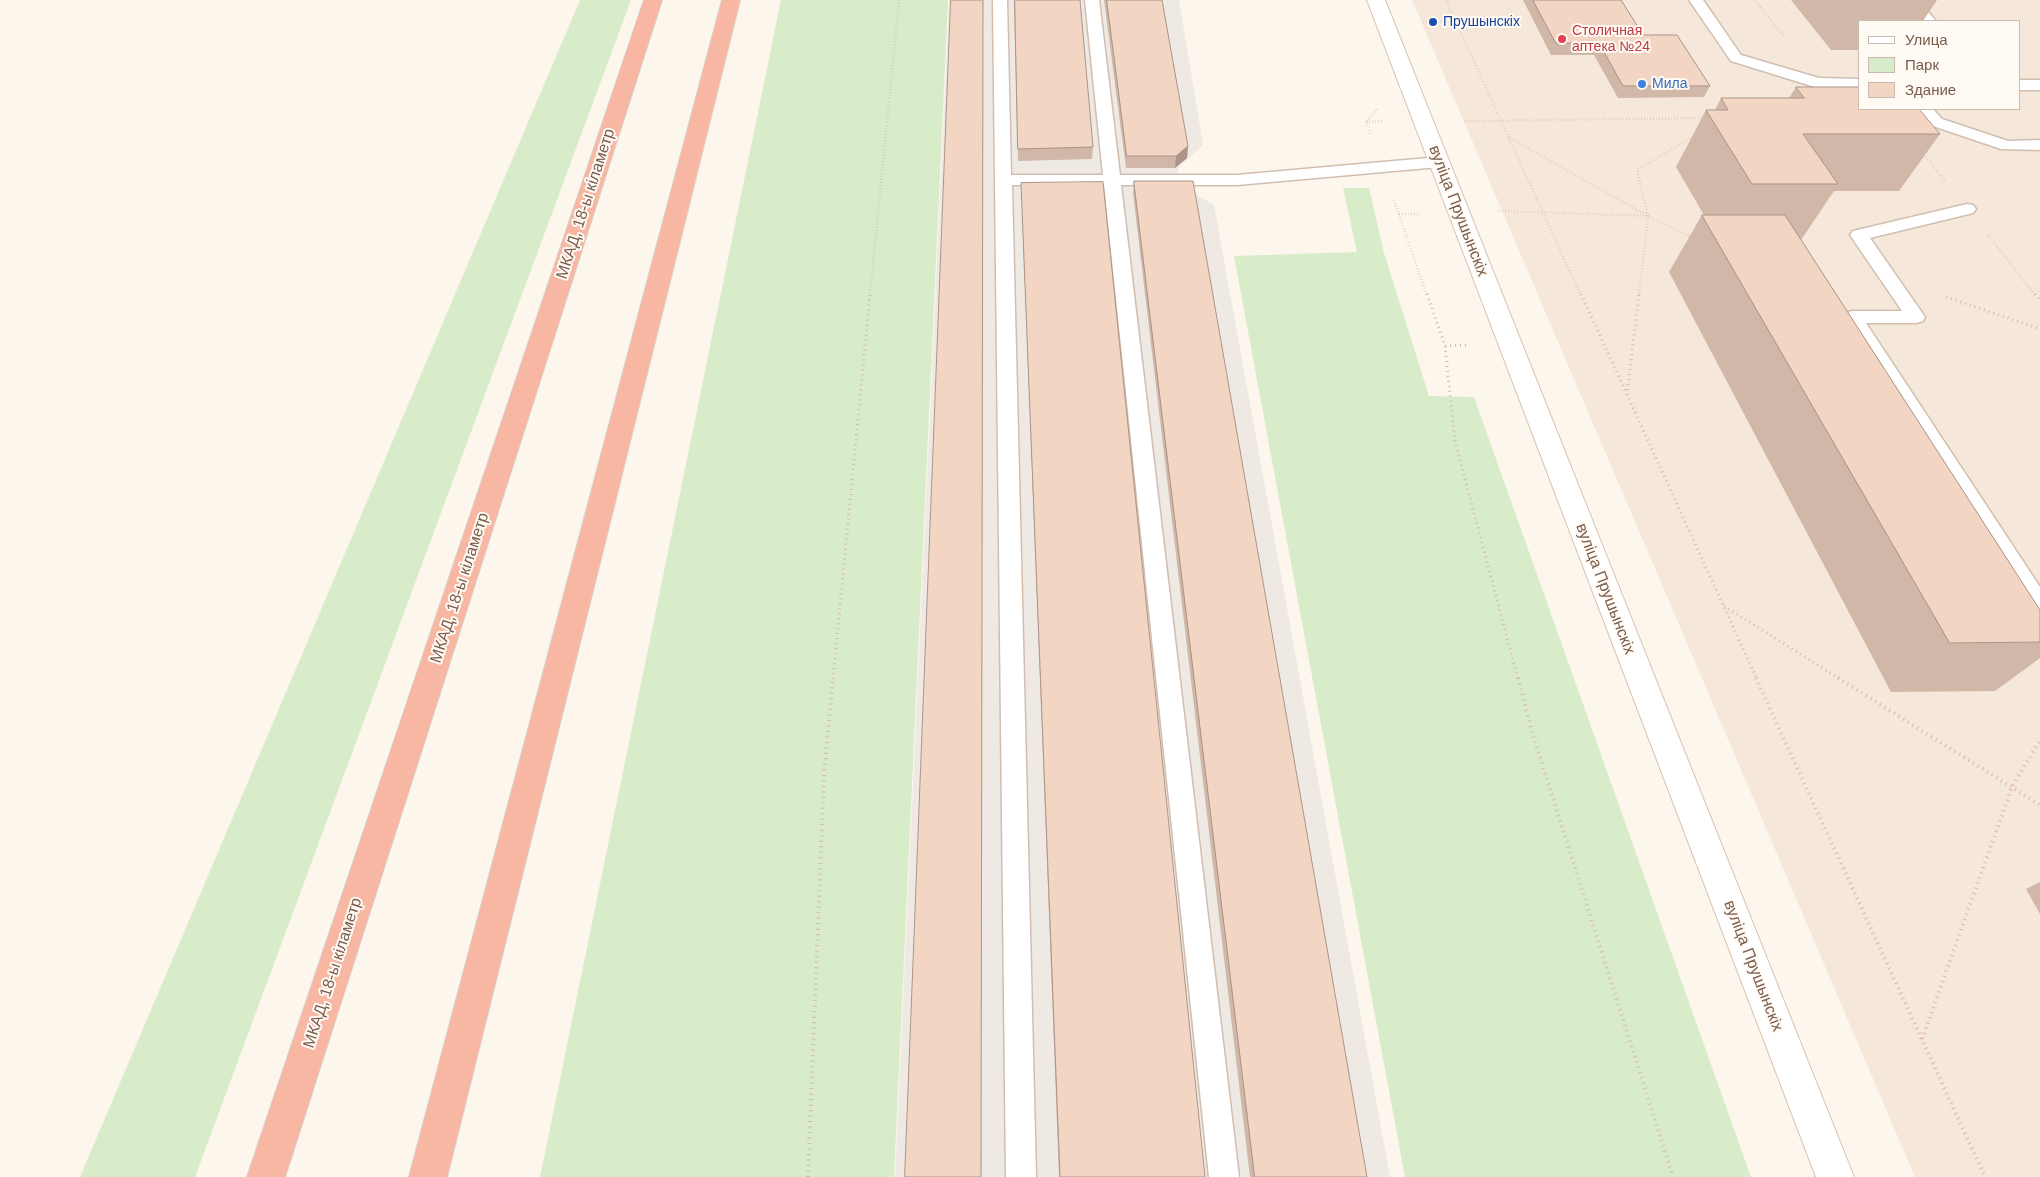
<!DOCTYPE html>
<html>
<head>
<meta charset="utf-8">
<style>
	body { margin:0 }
	#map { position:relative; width:2040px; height:1177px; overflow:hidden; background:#fdf6ec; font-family:Arial,sans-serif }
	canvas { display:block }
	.legend { position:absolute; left:1858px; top:20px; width:162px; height:90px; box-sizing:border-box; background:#fffaf3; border:1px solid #cabbb1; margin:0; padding:6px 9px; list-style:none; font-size:15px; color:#7a5c4d }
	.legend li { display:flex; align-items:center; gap:10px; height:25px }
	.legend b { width:25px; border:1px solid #cabbb1 }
</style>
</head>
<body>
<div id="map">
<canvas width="2040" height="1177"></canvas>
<ul class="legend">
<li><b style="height:6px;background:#fff"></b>Улица</li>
<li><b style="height:14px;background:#d8ecc9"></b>Парк</li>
<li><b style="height:14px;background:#f3d5c3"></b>Здание</li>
</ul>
</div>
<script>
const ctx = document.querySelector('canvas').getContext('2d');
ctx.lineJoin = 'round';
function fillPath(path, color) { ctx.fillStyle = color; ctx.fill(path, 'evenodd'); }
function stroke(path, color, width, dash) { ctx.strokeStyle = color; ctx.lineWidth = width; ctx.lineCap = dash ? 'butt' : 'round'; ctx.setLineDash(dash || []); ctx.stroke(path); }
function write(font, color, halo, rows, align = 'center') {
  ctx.font = font + ' Arial,sans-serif'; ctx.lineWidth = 4; ctx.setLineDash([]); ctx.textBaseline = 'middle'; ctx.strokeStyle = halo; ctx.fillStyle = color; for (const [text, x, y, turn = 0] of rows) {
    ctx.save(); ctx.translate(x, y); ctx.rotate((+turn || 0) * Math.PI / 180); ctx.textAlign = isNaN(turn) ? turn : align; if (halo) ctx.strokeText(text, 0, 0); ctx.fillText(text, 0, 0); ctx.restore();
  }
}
const residential = new Path2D(`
	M 1412,0 L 2040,0 L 2040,1177 L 1915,1177 ZM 1859,21 L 2019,21 L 2019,109 L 1859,109 Z`);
const industrial = new Path2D(`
	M 949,0 L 1179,0 L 1203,145 L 1178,168 L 1178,180 L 1191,192 L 1214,205 L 1390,1177 L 895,1177 Z`);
const green = new Path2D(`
	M 580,0 L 631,0 L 195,1177 L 80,1177 Z
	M 781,0 L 948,0 L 894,1177 L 540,1177 Z
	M 1343,188 L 1369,188 L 1384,253 L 1429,396 L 1474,397 L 1751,1177 L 1405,1177 L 1234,256 L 1357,252 Z`);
const pathFar2 = new Path2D(`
	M 1446,0 L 1581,296
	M 1755,0 L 1784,37
	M 1423,22 L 1455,21
	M 1367,121 L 1377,109
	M 1464,121 L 1706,118
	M 1366,122 L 1371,135
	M 1366,122 L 1383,121
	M 1510,138 L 1648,216 L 1693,238
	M 1924,154 L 1945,181
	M 1394,200 L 1427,296
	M 1499,211 L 1648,216
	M 1399,214 L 1418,214
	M 1988,235 L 2036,296
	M 870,296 L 899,0
	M 1639,296 L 1648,216 L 1637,170 L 1694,136`);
const pathFar1 = new Path2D(`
	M 1427,294 L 1445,346 L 1455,441 L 1518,679
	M 1581,294 L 1757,679
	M 2035,294 L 2040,300
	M 1946,297 L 2040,329
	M 1445,346 L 1470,345
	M 1627,395 L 1639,294
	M 1724,606 L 1840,679
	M 833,679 L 870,294`);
const path = new Path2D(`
	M 1518,678 L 1532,732 L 1673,1177
	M 1756,678 L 1985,1177
	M 1838,678 L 2040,805
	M 1922,1039 L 2012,787 L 2040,740
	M 808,1177 L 824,774 L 833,678`);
const lane = new Path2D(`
	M 993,0 L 1007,0 L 1011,175 L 1103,175 L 1085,0 L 1099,0 L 1120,175 L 1237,175 L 1439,157 L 1445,159 L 1447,162 L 1445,165 L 1439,167 L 1237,185 L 1121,185 L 1239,1177 L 1209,1177 L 1104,185 L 1012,185 L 1036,1177 L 1006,1177 Z
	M 1689,0 L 1703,0 L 1741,55 L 1819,78 L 1859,79 L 1859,89 L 1818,88 L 1731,61 Z
	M 1903,0 L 1918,0 L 1936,21 L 1921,21 Z
	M 2019,80 L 2040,80 L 2040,90 L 2019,90 Z
	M 1917,109 L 1933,109 L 1942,119 L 2008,141 L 2040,140 L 2040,150 L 2001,149 L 1930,125 Z
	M 1967,204 L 1973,205 L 1976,209 L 1973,213 L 1870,238 L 1925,317 L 1923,321 L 1916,323 L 1866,323 L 2040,587 L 2040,615 L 2032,613 L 1843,317 L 1845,313 L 1852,311 L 1902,311 L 1850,235 L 1853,231 Z`);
const secondary = new Path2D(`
	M 1367,0 L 1385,0 L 1854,1177 L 1816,1177 Z`);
const highway = new Path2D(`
	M 644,0 L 662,0 L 285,1177 L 247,1177 Z
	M 722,0 L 740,0 L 447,1177 L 409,1177 Z`);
const wall = new Path2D(`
	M 1014,0 L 1093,147 L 1092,159 L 1018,161 Z
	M 1104,0 L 1162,0 L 1188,146 L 1187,158 L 1175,168 L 1126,168 Z
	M 1523,0 L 1621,0 L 1643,35 L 1710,86 L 1704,97 L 1618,98 L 1594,55 L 1551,55 Z
	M 1791,0 L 1937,0 L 1923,21 L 1859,21 L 1859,50 L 1831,50 Z
	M 1796,87 L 1940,134 L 1899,191 L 1834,191 L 1801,240 L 2040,610 L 2040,658 L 1995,691 L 1891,692 L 1669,272 L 1702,215 L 1704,215 L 1676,167 L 1706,110 L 1715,110 L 1721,98 L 1789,98 Z
	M 1134,181 L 1367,1177 L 1250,1177 L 1133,193 Z
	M 1021,183 L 1205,1177 L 1059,1177 Z
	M 2040,882 L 2040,914 L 2026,889 Z`);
const shadedWall = new Path2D(`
	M 1188,146 L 1187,158 L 1175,168 L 1176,156 Z`);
const building = new Path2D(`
	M 951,0 L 983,0 L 981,1177 L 905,1177 Z
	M 1015,0 L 1080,0 L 1093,147 L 1018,149 Z
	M 1107,0 L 1162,0 L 1188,146 L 1176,156 L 1127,156 Z
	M 1533,0 L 1621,0 L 1643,35 L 1677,35 L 1710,86 L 1623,86 L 1599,43 L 1556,43 Z
	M 1796,87 L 1859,87 L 1859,109 L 1919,109 L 1940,134 L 1803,134 L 1838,184 L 1752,184 L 1706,110 L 1728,110 L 1721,98 L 1804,98 Z
	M 1134,181 L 1193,181 L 1367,1177 L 1255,1177 Z
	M 1103,182 L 1205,1177 L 1060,1177 L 1021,183 Z
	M 1702,215 L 1785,215 L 2040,610 L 2040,642 L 1950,643 Z`);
const markers = [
	[1433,22,5,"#1a4fb4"],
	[1562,39,5,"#e0444e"],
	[1642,84,5,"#3f7fe0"]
];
const farTransitnames = [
	["Прушынскіх",1443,22]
];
const farHealthnames = [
	["Столичная",1572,31],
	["аптека №24",1572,47]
];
const farShopnames = [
	["Мила",1652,84]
];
const streetNames = [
	["МКАД, 18-ы кіламетр",586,204,-72],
	["вуліца Прушынскіх",1458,211,69],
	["МКАД, 18-ы кіламетр",460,588,-72],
	["вуліца Прушынскіх",1605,589,69],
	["вуліца Прушынскіх",1753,966,69],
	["МКАД, 18-ы кіламетр",333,973,-72]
];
fillPath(residential, '#f5e8da');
fillPath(industrial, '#efe9e4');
fillPath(green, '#d8ecc9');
stroke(lane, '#d1beb0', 3);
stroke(secondary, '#d6c0b0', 2);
stroke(highway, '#dad1cd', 2);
stroke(pathFar2, '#d9b8a5', 2.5, [0.5, 2.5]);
stroke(pathFar1, '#d9b8a5', 3, [1, 4]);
stroke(path, '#d9b8a5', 4, [1, 4.5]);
fillPath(lane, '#fff');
fillPath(secondary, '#fff');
fillPath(highway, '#f7b7a3');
fillPath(wall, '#d1b7a8');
fillPath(shadedWall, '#aa9588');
fillPath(building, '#f3d5c3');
stroke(building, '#aa9588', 1);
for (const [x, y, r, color] of markers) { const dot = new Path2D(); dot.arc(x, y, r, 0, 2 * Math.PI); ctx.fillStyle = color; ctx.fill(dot); stroke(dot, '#fffaf3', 2); }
write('14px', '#164399', '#fffaf3', farTransitnames, 'left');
write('14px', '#be3a42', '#fffaf3', farHealthnames, 'left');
write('14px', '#366cbe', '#fffaf3', farShopnames, 'left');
write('16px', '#7a5c4d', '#fffaf3', streetNames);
</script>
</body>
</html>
